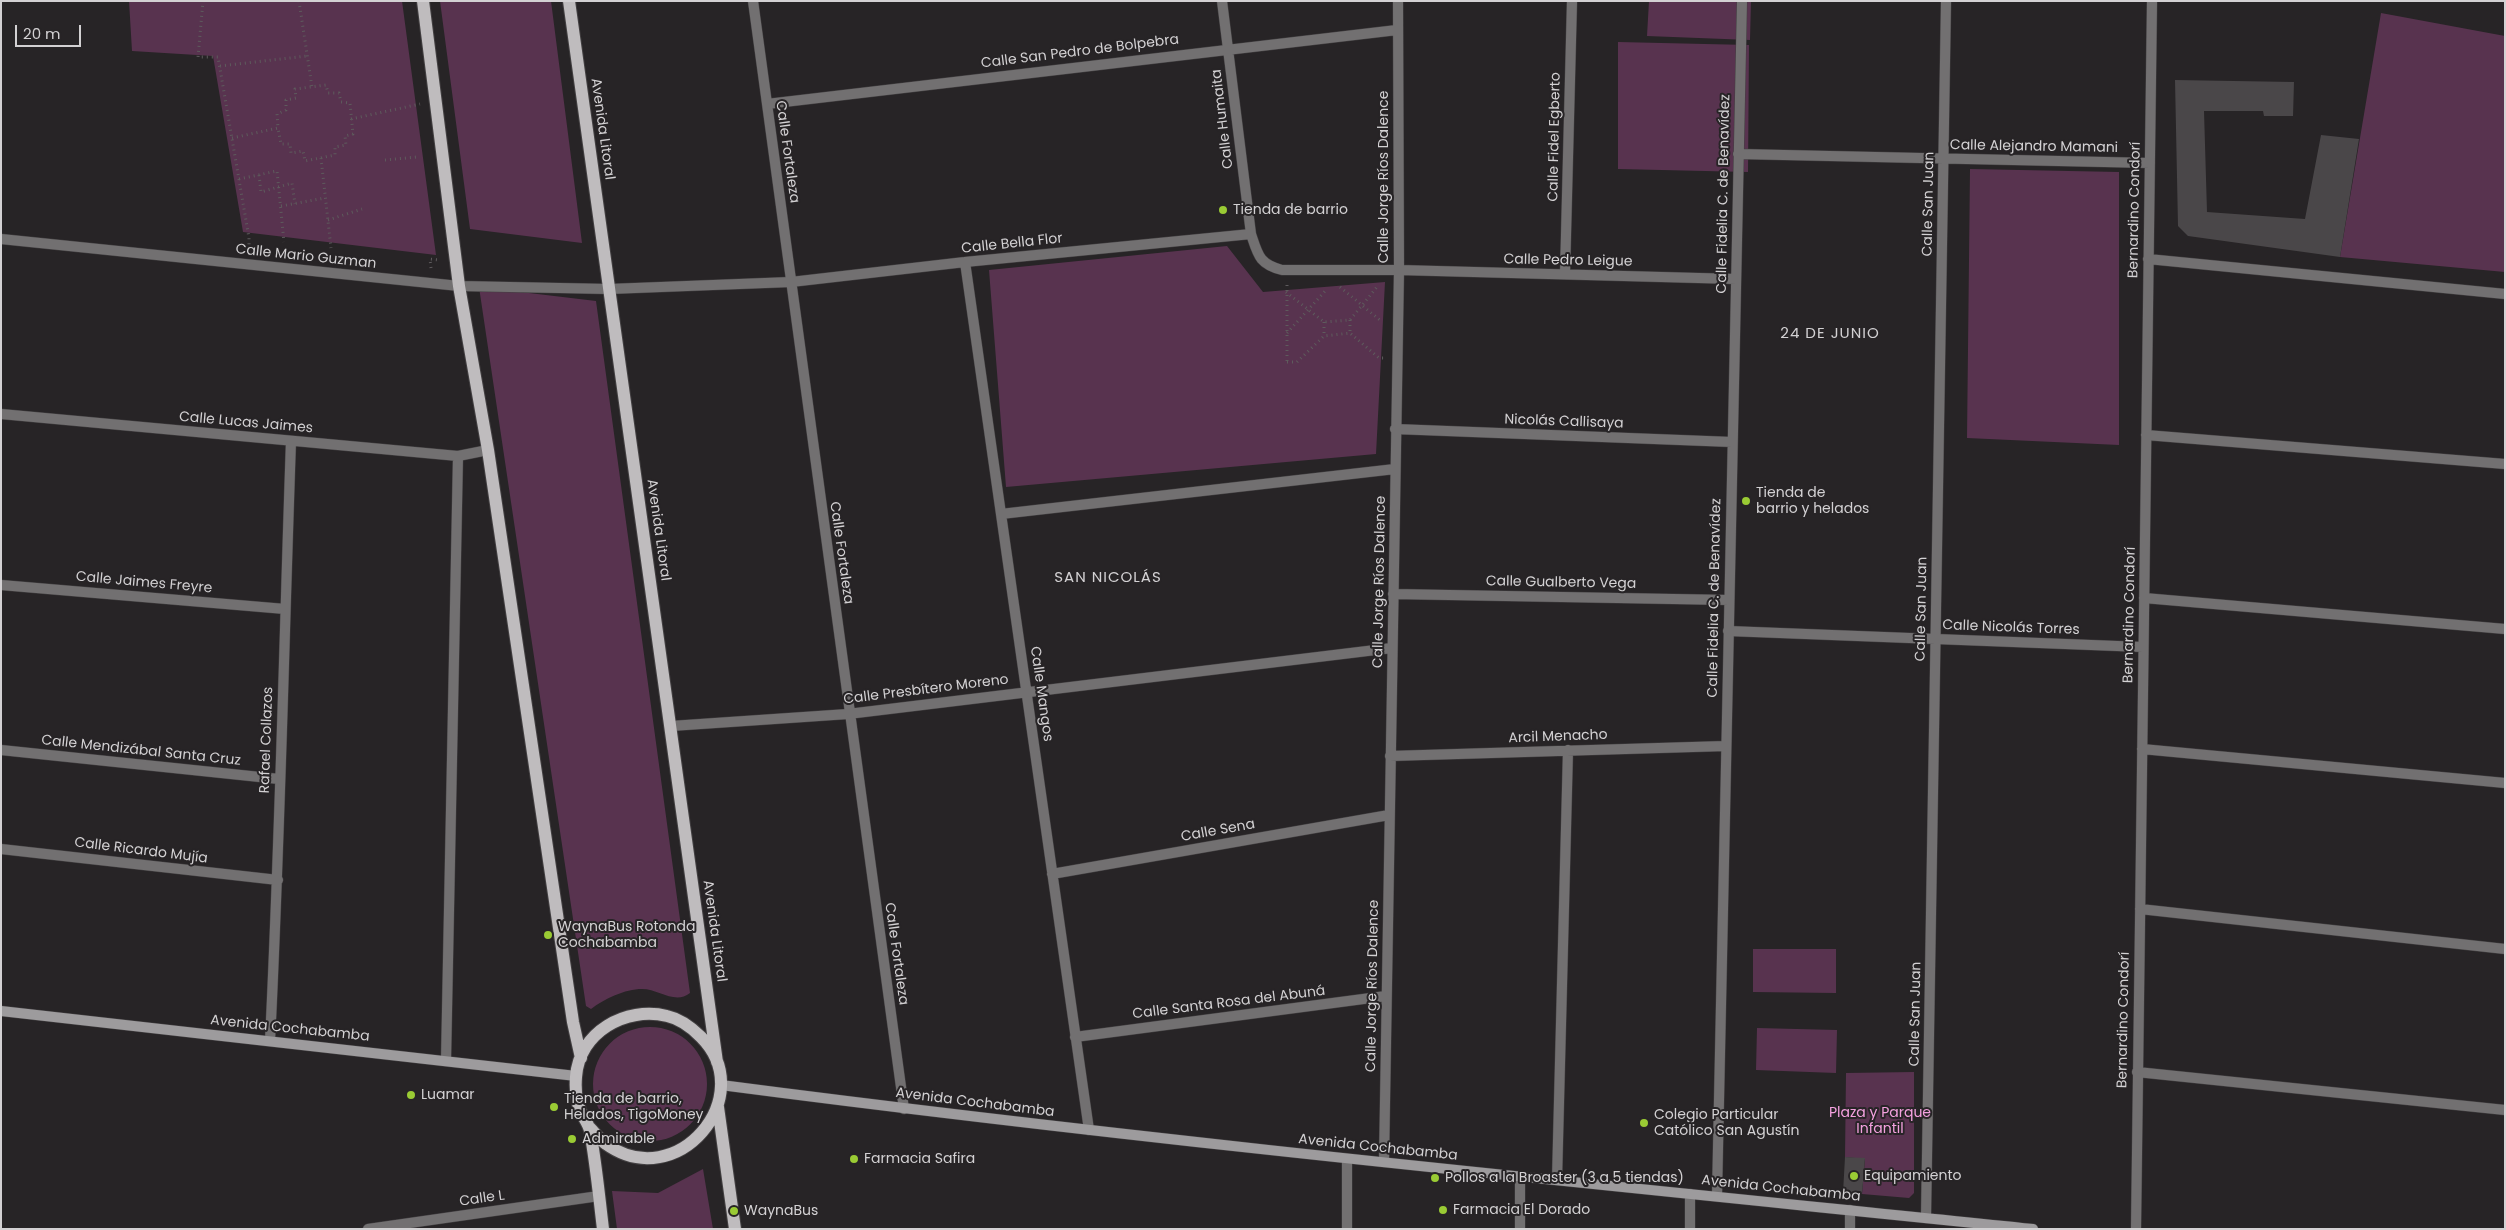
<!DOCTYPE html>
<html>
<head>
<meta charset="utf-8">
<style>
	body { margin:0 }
	#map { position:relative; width:2506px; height:1230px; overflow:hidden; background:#272426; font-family:Poppins,sans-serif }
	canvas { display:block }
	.frame { position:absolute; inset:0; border:2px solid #d3d1d3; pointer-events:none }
	.scale { position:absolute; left:15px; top:25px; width:66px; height:22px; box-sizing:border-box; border:2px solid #d3d1d3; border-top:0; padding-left:6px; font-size:15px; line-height:18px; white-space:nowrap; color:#d3d1d3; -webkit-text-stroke:4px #272426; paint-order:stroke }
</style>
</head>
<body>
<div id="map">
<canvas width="2506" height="1230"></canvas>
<div class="frame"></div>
<div class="scale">20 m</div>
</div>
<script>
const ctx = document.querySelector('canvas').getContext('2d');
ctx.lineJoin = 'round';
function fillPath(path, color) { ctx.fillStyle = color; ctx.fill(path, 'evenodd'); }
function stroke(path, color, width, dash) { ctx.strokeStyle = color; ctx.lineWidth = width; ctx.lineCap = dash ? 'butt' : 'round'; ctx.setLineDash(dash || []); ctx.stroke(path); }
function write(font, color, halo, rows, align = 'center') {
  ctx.font = font + ' Poppins,sans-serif'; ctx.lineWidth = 4; ctx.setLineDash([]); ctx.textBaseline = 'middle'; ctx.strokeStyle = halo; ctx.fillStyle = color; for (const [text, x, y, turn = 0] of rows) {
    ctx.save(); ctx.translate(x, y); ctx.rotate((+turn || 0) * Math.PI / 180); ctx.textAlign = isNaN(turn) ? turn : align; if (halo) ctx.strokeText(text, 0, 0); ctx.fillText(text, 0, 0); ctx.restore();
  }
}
const green = new Path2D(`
	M 129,1 L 402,1 L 436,255 L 243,232 L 213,56 L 132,51 Z
	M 440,1 L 551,1 L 582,243 L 470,229 Z
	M 1649,1 L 1751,1 L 1750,40 L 1647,36 Z
	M 2381,13 L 2505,36 L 2505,272 L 2340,257 Z
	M 1618,42 L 1749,45 L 1748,172 L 1618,169 Z
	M 1970,169 L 2119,172 L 2119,445 L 1967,438 Z
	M 1227,246 L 1263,292 L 1385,282 L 1376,454 L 1006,487 L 989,270 Z
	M 479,287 L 596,301 L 690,993 C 675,1005 659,989 642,989 C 625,989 604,999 591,1009 L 586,1006 Z
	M 1753,949 L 1836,949 L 1836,993 L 1753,992 Z
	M593 1084a57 57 0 1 1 114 0a57 57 0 1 1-114 0Z
	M 1757,1028 L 1837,1030 L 1836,1073 L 1756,1070 Z
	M 1914,1072 L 1914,1193 L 1909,1198 L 1862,1194 L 1865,1159 L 1845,1157 L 1846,1073 Z
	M 703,1169 L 713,1229 L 617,1229 L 612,1191 L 658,1193 Z`);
const building = new Path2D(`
	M 2175,80 L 2294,82 L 2293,116 L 2264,116 L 2263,111 L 2204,111 L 2207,212 L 2305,219 L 2321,135 L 2359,139 L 2340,257 L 2188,236 L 2178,226 Z
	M 1845,1157 L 1865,1158 L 1862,1194 L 1843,1193 Z`);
const path = new Path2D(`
	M 203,1 L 198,57 L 218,57 L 249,238 L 249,248
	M 299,1 L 312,87
	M 220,66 L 307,56
	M 351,119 L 420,104
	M 232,138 L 278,128 L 281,144 L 290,144 L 291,153 L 303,151 L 305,161 L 335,155 L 335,147 L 346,145 L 345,136 L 353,134 L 350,103 L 341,102 L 339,93 L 328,93 L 326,85 L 295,89 L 296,98 L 286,100 L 286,110 L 277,114 L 278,128
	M 321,158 L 331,248
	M 385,160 L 417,157
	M 259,175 L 261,192 L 292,183 L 295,204
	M 239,179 L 277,171 L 284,242
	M 281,206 L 325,198
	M 328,220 L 362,209
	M 431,268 L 430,259 L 438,260
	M 1287,285 L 1287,365
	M 1340,287 L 1381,321
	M 1286,292 L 1324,322 L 1350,320 L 1377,287
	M 1350,320 L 1350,333
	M 1324,322 L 1324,336
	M 1287,333 L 1327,289
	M 1287,362 L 1297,362 L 1324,336 L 1350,333 L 1379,358 L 1384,358`);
const street = new Path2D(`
	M 753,1 L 904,1109
	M 1222,1 L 1251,234
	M 767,104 L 1397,30
	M 1738,154 L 2150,163
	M 1,239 L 459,286 L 609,289 L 791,282 L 965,262 L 1251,234 C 1258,255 1259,264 1282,270 L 1399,270 L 1736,279
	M 2148,259 L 2505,294
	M 965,262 L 1089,1130
	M 1565,274 L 1572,1
	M 1,414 L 458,456 L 488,450
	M 1395,429 L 1732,442
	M 2146,435 L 2505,464
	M 1001,514 L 1395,469
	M 1,585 L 285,609
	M 1393,594 L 1729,600
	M 2144,598 L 2505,629
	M 1728,631 L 2143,647
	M 671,726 L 848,714 L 1392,648
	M 2142,749 L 2505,783
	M 1,750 L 279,779
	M 1390,756 L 1726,746
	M 1,849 L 278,880
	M 1052,874 L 1389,815
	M 2140,909 L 2505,949
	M 1075,1037 L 1386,996
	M 270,1041 C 280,841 284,641 291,441
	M 446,1061 L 458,456
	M 2137,1072 L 2505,1110
	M 1347,1159 L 1347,1229
	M 1384,1162 L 1399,270 L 1398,1
	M 1520,1176 L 1520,1229
	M 1557,1180 L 1568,750
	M 1690,1194 L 1690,1229
	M 1717,1196 L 1742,1
	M 1926,1218 L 1946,1
	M 368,1229 L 599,1196
	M 1850,1229 L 1850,1210
	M 2136,1229 L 2152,1`);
const secondary = new Path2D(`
	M 1,1011 L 576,1076
	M 721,1085 C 1157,1142 1595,1184 2033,1229`);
const primary = new Path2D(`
	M 423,1 L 459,286 L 488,450 L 573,1022 L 581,1058
	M 569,1 L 717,1062
	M 718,1107 L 735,1229
	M 590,1128 C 595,1133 600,1140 606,1144 C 677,1195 760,1096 701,1037 C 691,1027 681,1019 667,1016 C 626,1006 579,1032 576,1077 C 575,1090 576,1103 582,1114 C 585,1120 589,1125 590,1131 C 596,1163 599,1196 603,1229`);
const markers = [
	[1223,210,5,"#9acb34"],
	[1746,501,5,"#9acb34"],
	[548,935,5,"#9acb34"],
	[411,1095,5,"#9acb34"],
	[554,1107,5,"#9acb34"],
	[1644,1123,5,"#9acb34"],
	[572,1139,5,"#9acb34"],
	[854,1159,5,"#9acb34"],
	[1854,1176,5,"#9acb34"],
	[1435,1178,5,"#9acb34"],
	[1443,1210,5,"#9acb34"],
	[734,1211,5,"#9acb34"]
];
const streetNames = [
	["Calle San Pedro de Bolpebra",1080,52,-7],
	["Calle Humaita",1223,119,-97],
	["Avenida Litoral",602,129,82],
	["Calle Fidel Egberto",1555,137,-89],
	["Calle Alejandro Mamani",2034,147,1],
	["Calle Fortaleza",787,152,82],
	["Calle Jorge Ríos Dalence",1384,177,-90],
	["Calle Fidelia C. de Benavídez",1724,194,-89],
	["Calle San Juan",1929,204,-89],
	["Bernardino Condorí",2135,210,-89],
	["Calle Bella Flor",1012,244,-6],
	["Calle Mario Guzman",306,257,6],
	["Calle Pedro Leigue",1568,261,1],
	["Nicolás Callisaya",1564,422,2],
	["Calle Lucas Jaimes",246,423,5],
	["Avenida Litoral",658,530,82],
	["Calle Fortaleza",841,553,82],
	["Calle Jorge Ríos Dalence",1380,582,-89],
	["Calle Jaimes Freyre",144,583,5],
	["Calle Gualberto Vega",1561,583,1],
	["Calle Fidelia C. de Benavídez",1715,598,-89],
	["Calle San Juan",1922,609,-89],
	["Bernardino Condorí",2130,615,-89],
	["Calle Nicolás Torres",2011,628,2],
	["Calle Presbítero Moreno",926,690,-7],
	["Calle Mangos",1041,694,82],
	["Arcil Menacho",1558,737,-2],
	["Rafael Collazos",267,740,-88],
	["Calle Mendizábal Santa Cruz",141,751,6],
	["Calle Sena",1218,831,-10],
	["Calle Ricardo Mujía",141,851,7],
	["Avenida Litoral",714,931,82],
	["Calle Fortaleza",896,954,82],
	["Calle Jorge Ríos Dalence",1373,986,-89],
	["Calle Santa Rosa del Abuná",1229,1003,-7],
	["Calle San Juan",1916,1014,-89],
	["Bernardino Condorí",2124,1020,-89],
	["Avenida Cochabamba",290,1029,6],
	["Avenida Cochabamba",975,1103,7],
	["Avenida Cochabamba",1378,1148,6],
	["Avenida Cochabamba",1781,1189,6],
	["Calle L",482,1199,-8]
];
const poiNames = [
	["Tienda de barrio",1233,210],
	["Tienda de",1756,493],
	["barrio y helados",1756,509],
	["WaynaBus Rotonda",558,927],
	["Cochabamba",558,943],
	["Luamar",421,1095],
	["Tienda de barrio,",564,1099],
	["Helados, TigoMoney",564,1115],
	["Colegio Particular",1654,1115],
	["Católico San Agustín",1654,1131],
	["Admirable",582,1139],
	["Farmacia Safira",864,1159],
	["Equipamiento",1864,1176],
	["Pollos a la Broaster (3 a 5 tiendas)",1445,1178],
	["Farmacia El Dorado",1453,1210],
	["WaynaBus",744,1211]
];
const parkNames = [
	["Plaza y Parque",1880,1113],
	["Infantil",1880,1129]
];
const neighbourhoodNames = [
	["24 DE JUNIO",1830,334],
	["SAN NICOLÁS",1108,578]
];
fillPath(green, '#58334f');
fillPath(building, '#4a4749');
stroke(street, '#434042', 11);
stroke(secondary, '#434042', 11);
stroke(primary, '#434042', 14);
stroke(path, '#5e5b5d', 3, [1, 4]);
stroke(street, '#727071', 10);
stroke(secondary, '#9d9b9d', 10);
stroke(primary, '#bfbcbe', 12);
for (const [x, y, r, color] of markers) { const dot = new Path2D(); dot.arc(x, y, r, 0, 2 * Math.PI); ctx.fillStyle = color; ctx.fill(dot); stroke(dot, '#272426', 2); }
write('14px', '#d3d1d3', '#272426', streetNames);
write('14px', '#d3d1d3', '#272426', poiNames, 'left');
write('14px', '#f4a1df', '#272426', parkNames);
ctx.letterSpacing = '1px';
write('15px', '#d3d1d3', '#272426', neighbourhoodNames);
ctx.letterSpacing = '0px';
</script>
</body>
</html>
